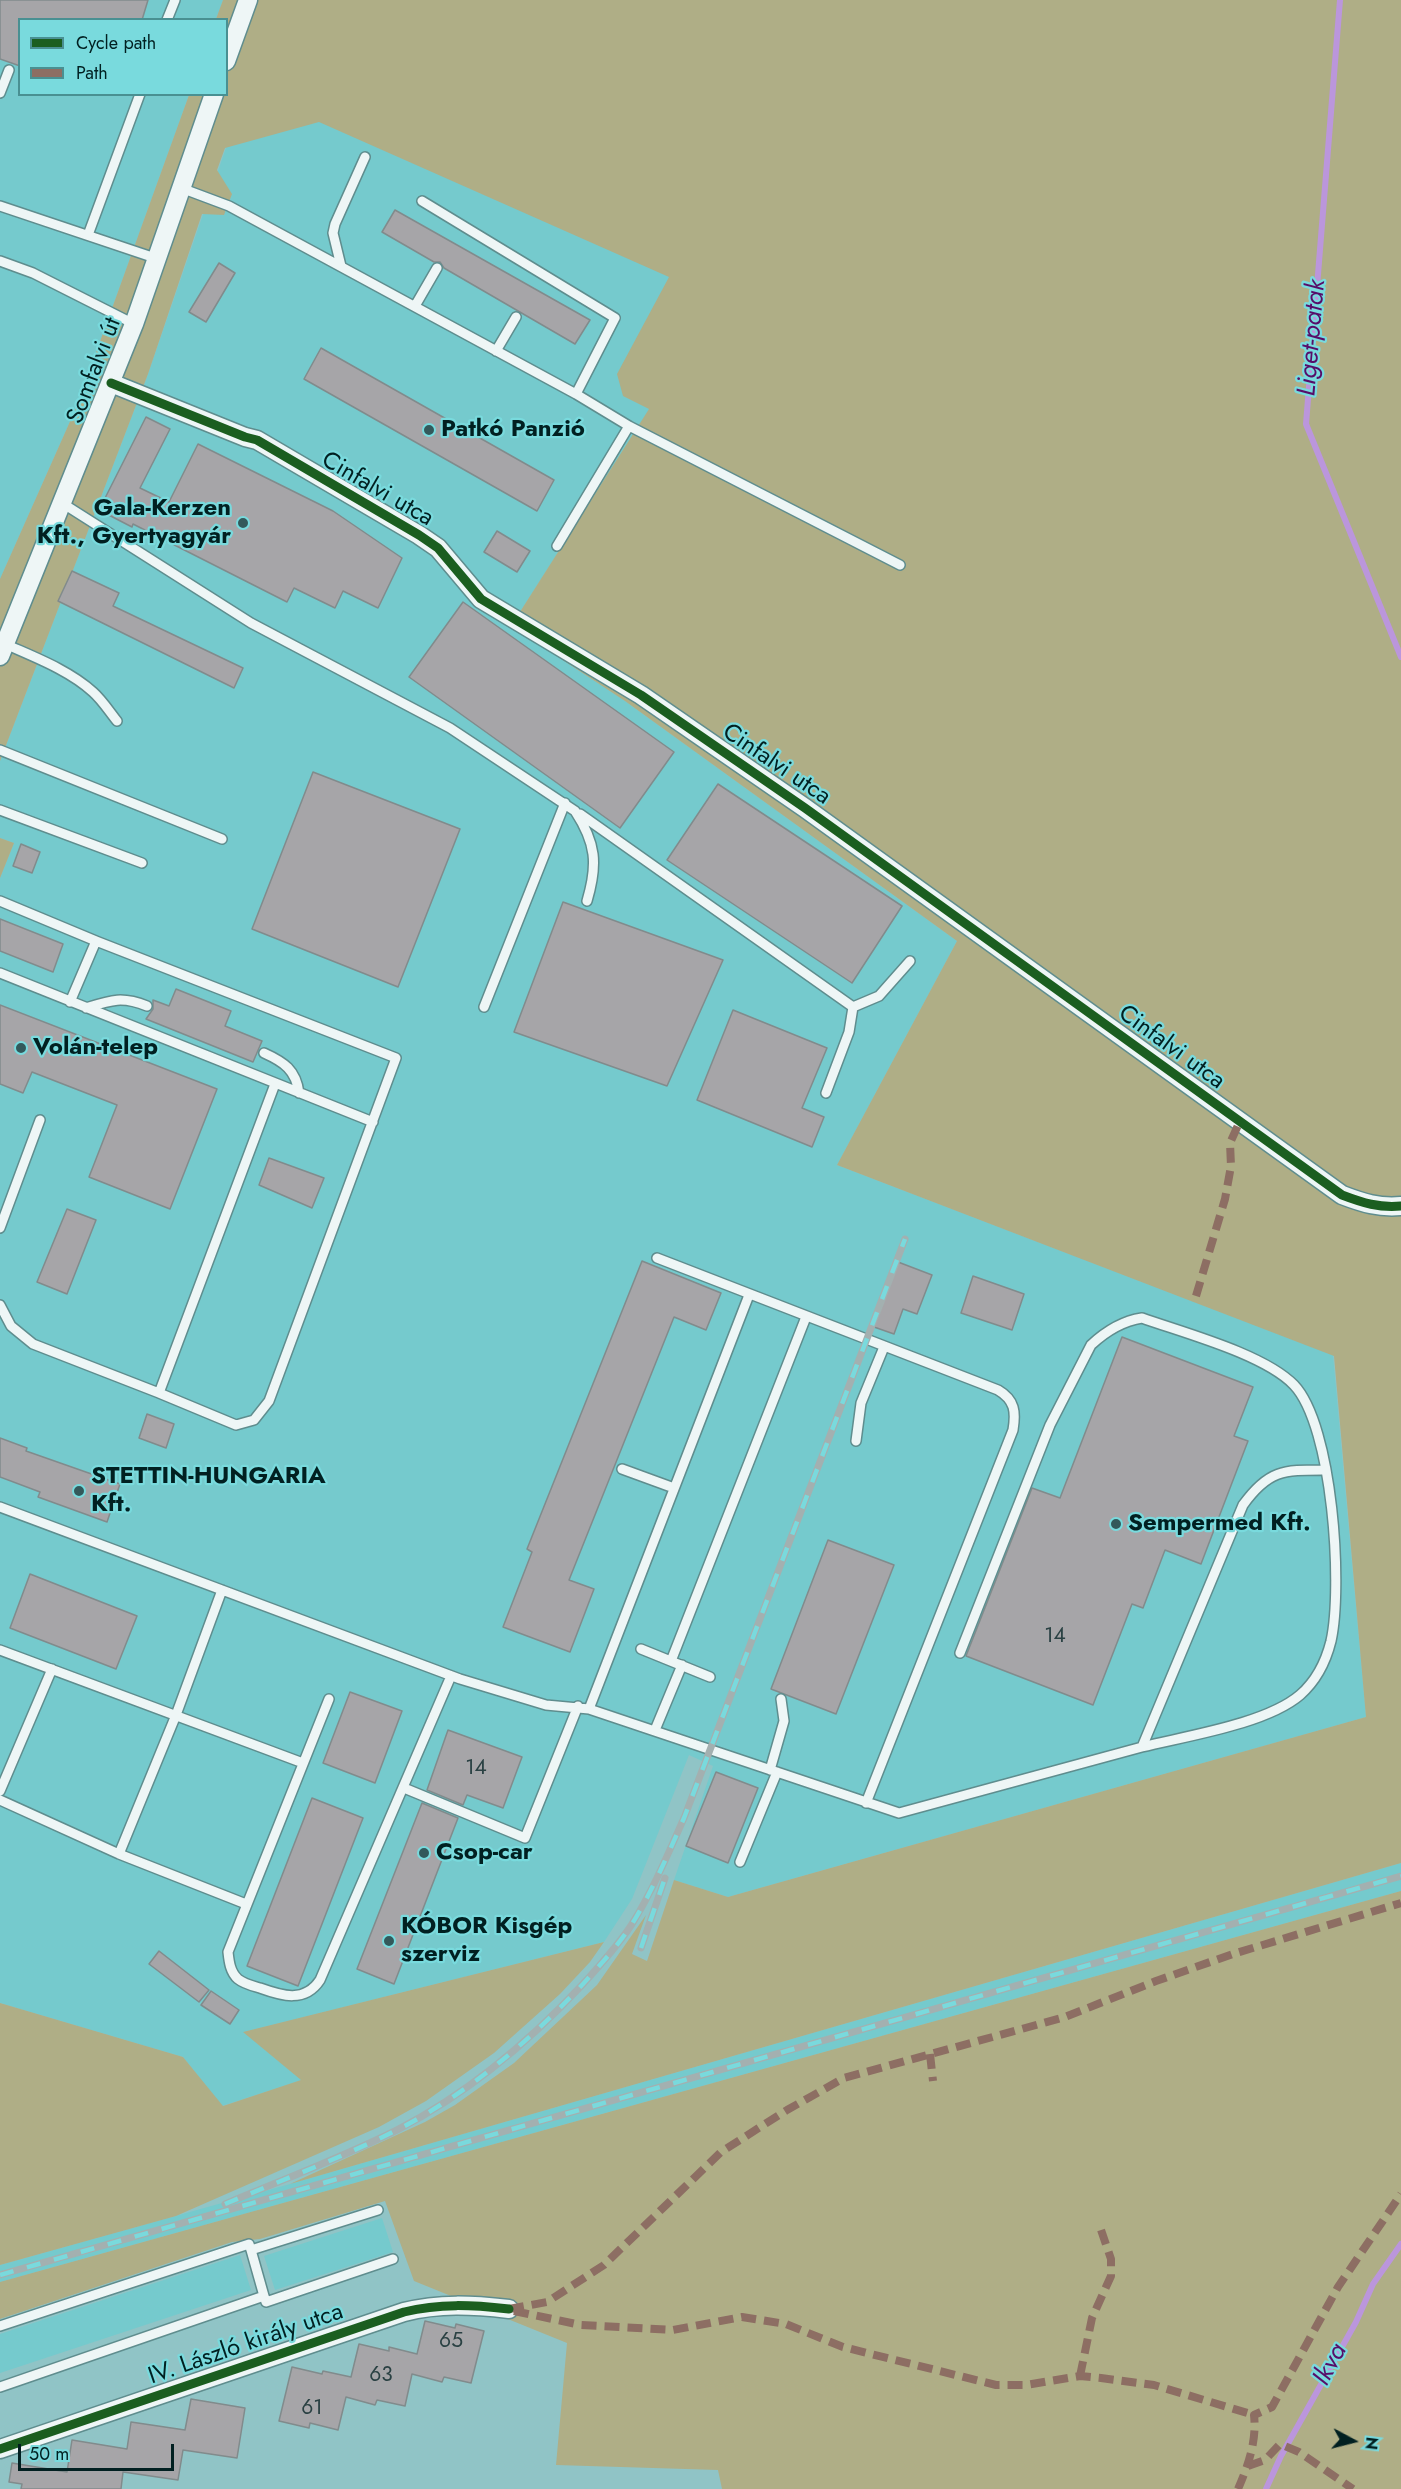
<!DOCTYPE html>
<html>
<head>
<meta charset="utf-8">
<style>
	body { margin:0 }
	#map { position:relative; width:1401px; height:2489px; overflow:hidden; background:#90c4c6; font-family:Jost,sans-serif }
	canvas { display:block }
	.legend { position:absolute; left:18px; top:18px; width:210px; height:78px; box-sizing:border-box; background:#79dadd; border:2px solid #499092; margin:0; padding:8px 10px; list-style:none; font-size:18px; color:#012021 }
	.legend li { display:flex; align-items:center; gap:12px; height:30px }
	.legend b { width:30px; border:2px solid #499092 }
	.north { position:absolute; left:1323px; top:2411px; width:60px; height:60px; -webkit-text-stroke:4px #79dadd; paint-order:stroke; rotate:97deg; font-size:16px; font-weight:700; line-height:24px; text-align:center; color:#012021 }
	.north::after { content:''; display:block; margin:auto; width:21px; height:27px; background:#012021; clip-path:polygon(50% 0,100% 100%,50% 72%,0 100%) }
	.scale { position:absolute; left:18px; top:2444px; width:156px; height:27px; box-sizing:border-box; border:3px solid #012021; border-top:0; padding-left:8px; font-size:18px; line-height:21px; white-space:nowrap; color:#012021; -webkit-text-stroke:4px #79dadd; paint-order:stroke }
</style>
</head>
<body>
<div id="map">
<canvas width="1401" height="2489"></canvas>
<ul class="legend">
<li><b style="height:8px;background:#1b5e20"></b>Cycle path</li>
<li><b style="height:8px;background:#8d6e63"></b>Path</li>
</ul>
<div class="north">N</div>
<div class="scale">50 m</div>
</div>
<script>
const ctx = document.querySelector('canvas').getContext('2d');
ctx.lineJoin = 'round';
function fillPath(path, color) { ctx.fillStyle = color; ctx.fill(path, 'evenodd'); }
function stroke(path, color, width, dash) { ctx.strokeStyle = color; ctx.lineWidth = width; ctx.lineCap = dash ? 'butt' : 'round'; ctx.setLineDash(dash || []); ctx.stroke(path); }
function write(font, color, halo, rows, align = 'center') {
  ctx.font = font + ' Jost,sans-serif'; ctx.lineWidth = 4.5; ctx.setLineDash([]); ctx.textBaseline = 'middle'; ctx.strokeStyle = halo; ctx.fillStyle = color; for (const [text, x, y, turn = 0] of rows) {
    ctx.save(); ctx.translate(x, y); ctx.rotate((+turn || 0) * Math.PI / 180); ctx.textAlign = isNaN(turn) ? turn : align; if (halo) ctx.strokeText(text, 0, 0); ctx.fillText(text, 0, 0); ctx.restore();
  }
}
const built = new Path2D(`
	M 0,0 L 223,0 L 216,19 L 20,20 L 20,94 L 189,95 L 76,408 L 0,579 Z
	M 261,46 L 691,234 L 650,409 L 511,626 L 625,701 L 957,941 L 837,1165 L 1333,1355 L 1366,1717 L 728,1897 L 674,1880 L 713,1766 L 689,1755 L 632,1899 L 604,1942 L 244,2032 L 302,2080 L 222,2106 L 183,2057 L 0,2003 L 0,878 L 14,843 L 0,838 L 0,761 L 148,374 Z
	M 1401,1863 L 1401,1891 L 0,2282 L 0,2265 L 290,2184 Z
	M 382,2218 L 393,2252 L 275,2290 L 264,2256 Z
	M 240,2255 L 251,2290 L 0,2373 L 0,2334 Z`);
const green = new Path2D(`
	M 223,0 L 1401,0 L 1401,1863 L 290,2184 L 425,2122 L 455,2105 L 514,2063 L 597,1985 L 646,1915 L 632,1954 L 647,1961 L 674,1880 L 728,1897 L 1366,1717 L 1334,1356 L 837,1165 L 957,941 L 625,701 L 511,626 L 649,409 L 623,396 L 617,374 L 669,277 L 319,122 L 225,148 L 217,170 L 232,194 L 224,215 L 202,214 L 148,374 L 0,761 L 0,579 L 76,408 L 189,95 L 226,94 L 226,20 L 216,19 Z
	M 0,838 L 14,843 L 0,878 Z
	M 1401,1891 L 1401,2489 L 722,2489 L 718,2470 L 556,2465 L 567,2343 L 414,2281 L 385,2201 L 260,2239 L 232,2242 L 0,2319 L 0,2282 Z
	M 604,1942 L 590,1962 L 560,1994 L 494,2053 L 426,2101 L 379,2127 L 176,2216 L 0,2265 L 0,2003 L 183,2057 L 223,2106 L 301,2080 L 243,2032 Z`);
const stream = new Path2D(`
	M 1340,0 L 1306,424 L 1401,657
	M 1266,2489 L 1281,2456 L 1356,2322 L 1373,2284 L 1401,2244`);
const building = new Path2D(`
	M 0,0 L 148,0 L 142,20 L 20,20 L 20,66 L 0,59 Z
	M 395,210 L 590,320 L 575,344 L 444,268 L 440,262 L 434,262 L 382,232 Z
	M 219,263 L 235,273 L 206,322 L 189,312 Z
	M 321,348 L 554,480 L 537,511 L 304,379 Z
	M 146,417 L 170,429 L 140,488 L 169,502 L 198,444 L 333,511 L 402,558 L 378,608 L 343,591 L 335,608 L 294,588 L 287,602 L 133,524 L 132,527 L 99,510 Z
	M 497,531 L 530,551 L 517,572 L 484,552 Z
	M 72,571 L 119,593 L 113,606 L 243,668 L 234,688 L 58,601 Z
	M 463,602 L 674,752 L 620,828 L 409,677 Z
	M 313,772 L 460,829 L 398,987 L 252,929 Z
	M 718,784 L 902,906 L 852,983 L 667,860 Z
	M 21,844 L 40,852 L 32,873 L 13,866 Z
	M 563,902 L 723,960 L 667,1086 L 514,1032 Z
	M 0,919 L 63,944 L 53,972 L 0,951 Z
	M 176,989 L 231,1011 L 225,1026 L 262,1041 L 253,1062 L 146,1019 L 153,1009 L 153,1000 L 169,1006 Z
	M 0,1005 L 217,1089 L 170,1209 L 89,1177 L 117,1105 L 32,1072 L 23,1093 L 0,1084 Z
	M 733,1010 L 827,1048 L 802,1108 L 824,1117 L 812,1147 L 697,1100 Z
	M 269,1158 L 324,1178 L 312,1208 L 259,1185 Z
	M 67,1209 L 96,1220 L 67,1294 L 37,1282 Z
	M 642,1261 L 721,1293 L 706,1330 L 674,1317 L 569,1580 L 594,1589 L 570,1652 L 503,1627 L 532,1552 L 527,1549 Z
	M 898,1262 L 932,1275 L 917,1314 L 903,1309 L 894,1334 L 874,1327 Z
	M 973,1276 L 1024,1294 L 1012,1330 L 961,1313 Z
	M 1122,1337 L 1253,1387 L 1234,1436 L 1248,1441 L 1201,1564 L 1165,1550 L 1143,1608 L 1132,1604 L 1093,1705 L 966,1656 L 1032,1488 L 1060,1498 Z
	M 147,1414 L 174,1424 L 166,1448 L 139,1438 Z
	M 0,1438 L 27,1448 L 26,1451 L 120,1484 L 107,1522 L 38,1497 L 40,1492 L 0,1477 Z
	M 828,1540 L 894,1565 L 836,1714 L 771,1689 Z
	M 30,1574 L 137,1616 L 116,1669 L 10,1628 Z
	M 350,1692 L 402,1711 L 375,1783 L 323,1763 Z
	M 448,1730 L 522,1757 L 503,1808 L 467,1795 L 463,1805 L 427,1790 Z
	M 716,1772 L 758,1788 L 728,1863 L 686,1846 Z
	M 312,1798 L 363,1818 L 298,1986 L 247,1966 Z
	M 422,1803 L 458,1818 L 394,1984 L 357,1969 Z
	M 159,1951 L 209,1990 L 199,2002 L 149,1964 Z
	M 211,1991 L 239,2010 L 230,2024 L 201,2005 Z
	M 425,2321 L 455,2328 L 456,2324 L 484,2331 L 471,2383 L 444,2377 L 442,2382 L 412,2374 L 405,2406 L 377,2400 L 375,2405 L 346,2397 L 338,2430 L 310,2423 L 309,2428 L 279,2421 L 292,2367 L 322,2374 L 323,2371 L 351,2377 L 359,2344 L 389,2351 L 389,2347 L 417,2354 Z
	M 191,2399 L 245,2408 L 237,2458 L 183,2450 L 178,2480 L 123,2472 L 121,2489 L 21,2489 L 22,2484 L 9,2482 L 12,2463 L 67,2472 L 72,2440 L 127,2449 L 131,2422 L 185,2430 Z`);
const lane = new Path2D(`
	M 167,20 L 175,0
	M 0,93 L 9,70
	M 181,188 L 229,206 L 576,394 L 629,426 L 557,546
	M 422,201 L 615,318 L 576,394
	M 0,206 L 158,259
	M 88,235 L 140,94
	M 0,261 L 33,273 L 134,324
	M 341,266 L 333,233 L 335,224 L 365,157
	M 415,306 L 437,268
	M 496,351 L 516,317
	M 629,426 L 900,565
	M 62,503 L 251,623 L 450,728 L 575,811 C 596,843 598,864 587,901
	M 5,644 C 34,657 69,670 93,692 C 102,700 109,711 117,721
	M 0,750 L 222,839
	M 0,810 L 142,863
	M 580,814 L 853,1007 L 879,996 L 910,961
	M 0,901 L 96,941 L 396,1058 L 269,1401 L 254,1420 L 236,1425 L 159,1393
	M 0,973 L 373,1122
	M 70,1002 L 96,941
	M 484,1007 L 565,803
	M 86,1008 C 111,1000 122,996 147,1006
	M 264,1053 C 284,1062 296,1070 299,1093
	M 826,1093 L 849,1032 L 853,1007
	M 0,1228 L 40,1120
	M 657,1258 L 998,1390 C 1015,1400 1016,1412 1013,1430 L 866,1803
	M 0,1305 L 11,1326 L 33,1344 L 159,1393 L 275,1084
	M 856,1441 L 861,1403 L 884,1347
	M 622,1469 L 674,1488
	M 0,1507 L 460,1679 L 546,1705 L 589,1709 L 899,1813 L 1142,1747 L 1243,1505 C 1269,1469 1284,1470 1326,1470
	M 641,1649 L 710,1677
	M 0,1650 L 303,1763
	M 960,1653 L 1050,1425 L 1091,1345 C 1106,1331 1122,1321 1142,1318 C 1184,1333 1264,1354 1294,1385 C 1333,1426 1343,1587 1331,1641 C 1326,1661 1316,1681 1300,1695 C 1266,1724 1186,1736 1142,1747
	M 671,1661 L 806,1317
	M 329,1699 L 228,1952 C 229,1961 230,1972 238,1979 C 244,1984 253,1986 260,1988 C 282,1996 305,2003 320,1980 L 451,1676
	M 589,1709 L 749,1295
	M 655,1730 L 682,1665
	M 770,1770 L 784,1721 L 781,1699
	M 404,1788 L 525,1838 L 578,1706
	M 0,1791 L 52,1669
	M 0,1800 L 119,1854 L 246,1904
	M 119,1854 L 176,1715 L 222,1590
	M 740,1862 L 777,1772
	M 251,2250 L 264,2296
	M 0,2326 L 249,2244 L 251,2250 L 378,2210
	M 0,2387 L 264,2296 L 266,2302 L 393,2259`);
const street = new Path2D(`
	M 226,61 L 248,0
	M 111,383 L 245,437 L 257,440 L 419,535 L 438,548 L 481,599 L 641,695 L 805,808 L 1342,1195 C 1363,1203 1379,1208 1401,1206
	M 0,656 L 134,324 L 214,94
	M 0,2449 L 404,2312 C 440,2303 472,2305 509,2309`);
const rail = new Path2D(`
	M 641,1948 L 665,1878
	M 225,2204 C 282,2180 341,2158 397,2130 C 467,2094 529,2042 583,1984 C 600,1965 618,1946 632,1924 C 653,1890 668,1854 684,1818 L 905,1239
	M 0,2275 L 1401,1876`);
const quiet = new Path2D(`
	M 1196,1296 L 1225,1199 L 1231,1166 L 1230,1143 L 1240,1121
	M 930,2054 L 933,2081
	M 509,2309 L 547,2302 L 604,2265 L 721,2152 L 787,2110 L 844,2078 L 1065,2017 L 1156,1981 L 1233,1954 L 1401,1903
	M 514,2311 L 581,2325 L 673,2330 L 742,2317 L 786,2324 L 843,2347 L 996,2385 L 1026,2385 L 1080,2376 L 1101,2378 L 1154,2385 L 1254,2415
	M 1080,2376 L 1092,2318 L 1111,2276 L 1111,2259 L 1099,2224
	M 1248,2466 L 1265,2460 L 1280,2444 L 1299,2452 L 1353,2489
	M 1238,2489 C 1248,2466 1257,2441 1254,2415 L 1272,2407 L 1338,2287 L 1401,2194`);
const cycleway = new Path2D(`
	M 111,383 L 245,437 L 257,440 L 419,535 L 438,548 L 481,599 L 641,695 L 805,808 L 1342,1195 C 1363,1203 1379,1208 1401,1206
	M 0,2449 L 404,2312 C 440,2303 472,2305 509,2309`);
const markers = [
	[429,430,6,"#33595b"],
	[243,523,6,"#33595b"],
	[21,1048,6,"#33595b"],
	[79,1491,6,"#33595b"],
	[1116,1524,6,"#33595b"],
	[424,1853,6,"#33595b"],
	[389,1941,6,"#33595b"]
];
const numberNames = [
	["14",1055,1637],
	["14",476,1769],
	["65",451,2342],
	["63",381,2376],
	["61",312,2409]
];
const streetNames = [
	["Somfalvi út",95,371,-69],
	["Cinfalvi utca",377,490,30],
	["Cinfalvi utca",776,765,34],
	["Cinfalvi utca",1171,1048,36],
	["IV. László király utca",246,2345,-19]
];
const poiNames = [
	["Patkó Panzió",441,430],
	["Gala-Kerzen",231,509,"right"],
	["Kft., Gyertyagyár",231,537,"right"],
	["Volán-telep",33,1048],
	["STETTIN-HUNGARIA",91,1477],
	["Kft.",91,1505],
	["Sempermed Kft.",1128,1524],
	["Csop-car",436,1853],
	["KÓBOR Kisgép",401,1927],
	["szerviz",401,1955]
];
const waterNames = [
	["Liget-patak",1313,338,-85],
	["Ikva",1331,2365,-62]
];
fillPath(built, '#75cacd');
fillPath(green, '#afae86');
stroke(stream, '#bb96dc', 6);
fillPath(building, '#a6a5a8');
stroke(building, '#818b8c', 1.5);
stroke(lane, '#5f8d8e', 12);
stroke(street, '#5f8d8e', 21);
stroke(lane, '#eef6f6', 9);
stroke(street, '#eef6f6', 18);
stroke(rail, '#a3b0b0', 7);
stroke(rail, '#79dadd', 4.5, [14]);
stroke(quiet, '#8d6e63', 8, [15, 8]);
stroke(cycleway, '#1b5e20', 9);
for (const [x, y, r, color] of markers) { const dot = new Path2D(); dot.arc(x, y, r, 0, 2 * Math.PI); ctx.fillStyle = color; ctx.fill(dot); stroke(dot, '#79dadd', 2); }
write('21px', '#2a4143', null, numberNames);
write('24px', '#012021', '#79dadd', streetNames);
write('bold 24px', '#012021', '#79dadd', poiNames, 'left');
write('italic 26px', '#570d69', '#79dadd', waterNames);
</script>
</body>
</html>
